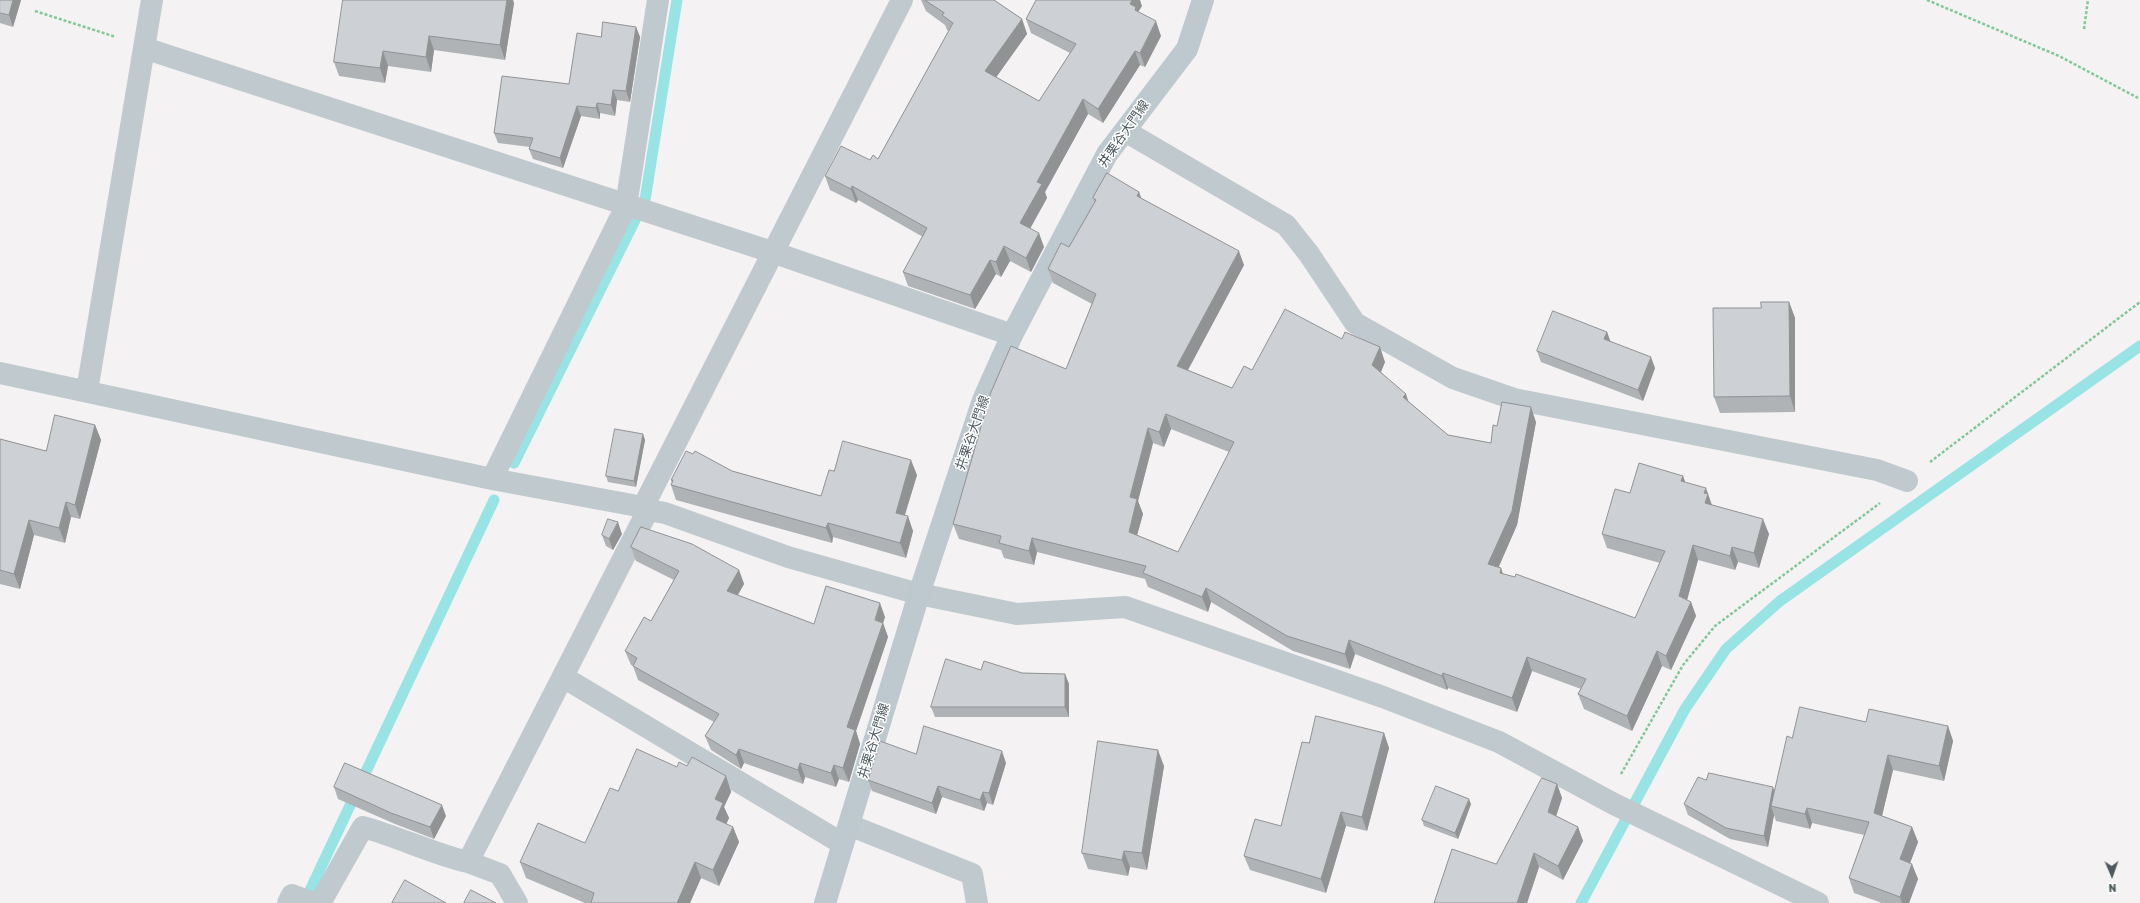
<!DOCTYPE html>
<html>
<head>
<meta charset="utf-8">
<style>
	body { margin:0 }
	#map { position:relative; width:2140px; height:903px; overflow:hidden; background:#f4f2f3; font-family:Rubik,sans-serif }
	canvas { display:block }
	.north { position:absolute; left:2092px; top:855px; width:40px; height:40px; -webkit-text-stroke:3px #fff; paint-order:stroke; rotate:178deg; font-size:11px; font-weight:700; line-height:16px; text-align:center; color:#4c595e }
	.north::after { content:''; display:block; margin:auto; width:14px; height:18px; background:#4c595e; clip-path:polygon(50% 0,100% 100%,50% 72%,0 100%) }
</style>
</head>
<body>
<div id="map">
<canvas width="2140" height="903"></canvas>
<div class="north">N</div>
</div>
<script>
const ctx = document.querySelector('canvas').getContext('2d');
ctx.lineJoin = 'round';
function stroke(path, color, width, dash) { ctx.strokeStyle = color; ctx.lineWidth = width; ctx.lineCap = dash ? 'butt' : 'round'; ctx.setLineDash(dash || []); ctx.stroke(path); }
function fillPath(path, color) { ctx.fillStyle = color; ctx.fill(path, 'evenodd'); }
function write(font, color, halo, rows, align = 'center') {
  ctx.font = font + ' Rubik,"Noto Sans JP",sans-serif'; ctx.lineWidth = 3; ctx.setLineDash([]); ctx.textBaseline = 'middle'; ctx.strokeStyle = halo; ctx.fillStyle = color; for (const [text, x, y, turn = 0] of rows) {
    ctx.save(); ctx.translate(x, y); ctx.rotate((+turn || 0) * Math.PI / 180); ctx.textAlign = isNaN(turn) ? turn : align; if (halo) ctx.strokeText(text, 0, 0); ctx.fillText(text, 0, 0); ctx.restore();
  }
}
const stream = new Path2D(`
	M 514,463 L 645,200 L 677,0
	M 304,903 L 494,500
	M 1581,903 L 1685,709 L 1726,649 L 1780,601 L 2140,346`);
const path = new Path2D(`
	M 1927,0 L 2059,56 L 2140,99
	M 35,11 L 116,37
	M 2084,29 L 2088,0
	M 1930,462 L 2140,302
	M 1621,774 L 1683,665 L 1715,626 L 1880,503`);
const street = new Path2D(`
	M 144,48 L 772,252 L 1012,335
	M 1125,131 L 1286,225 L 1309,254 L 1355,323 L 1453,378 L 1514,399 L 1877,470 L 1907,481
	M 0,373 L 492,479 L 643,507 L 648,510 L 665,513 L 788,557 L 919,594 L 1017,614 L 1125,607 L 1383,697 L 1499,742 L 1614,804 L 1818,903
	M 87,391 L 152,0
	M 492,479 L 626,206 L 658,0
	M 643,507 L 902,0
	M 563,677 L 843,844
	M 849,825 L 972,874 L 977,903
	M 288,903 L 292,895 L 313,903
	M 320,903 L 363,827 C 399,837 433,854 468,862
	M 517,903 L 500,874 L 468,862 L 648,510`);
const secondary = new Path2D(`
	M 825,903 L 919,594 L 983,400 L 1012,335 L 1107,154 L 1187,49 L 1203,0`);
const wall = new Path2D(`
	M 0,0 L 21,0 L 13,27 L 0,23 Z
	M 921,0 L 994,0 L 1022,19 L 1027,34 L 996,77 L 1039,101 L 1070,53 L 1031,33 L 1026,19 L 1142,6 L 1138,12 L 1161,36 L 1145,67 L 1140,65 L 1103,123 L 1088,114 L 1045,192 L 1047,198 L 1030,228 L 1044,247 L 1031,272 L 1010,261 L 1001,277 L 996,274 L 975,309 L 908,286 L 903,272 L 923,237 L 858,200 L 856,203 L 830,190 L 825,176 L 870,160 L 878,159 L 949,31 L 947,30 L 945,25 L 926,11 Z
	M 514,3 L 505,60 L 434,50 L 431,72 L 388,66 L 385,83 L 339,76 L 334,62 Z
	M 636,27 L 640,37 L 630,102 L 617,100 L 615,116 L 600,113 L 600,119 L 581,116 L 563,168 L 533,159 L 529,149 L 530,147 L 498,143 L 494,133 L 569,84 L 601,37 Z
	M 1139,192 L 1141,198 L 1244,265 L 1188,370 L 1232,388 L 1252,370 L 1385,362 L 1381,372 L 1409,402 L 1448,435 L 1491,443 L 1497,426 L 1536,422 L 1517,525 L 1498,567 L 1503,574 L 1635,618 L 1660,563 L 1607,548 L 1602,534 L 1630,493 L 1683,476 L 1685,482 L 1712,505 L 1769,534 L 1759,568 L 1738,562 L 1735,570 L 1698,560 L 1687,600 L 1691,602 L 1696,616 L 1671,670 L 1662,666 L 1632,731 L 1584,709 L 1578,694 L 1581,689 L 1532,671 L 1517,712 L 1448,688 L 1447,690 L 1355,654 L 1350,669 L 1293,651 L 1211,602 L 1208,612 L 1148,587 L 1145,579 L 1037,552 L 1034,565 L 1004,558 L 1001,550 L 959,539 L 953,524 L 1066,369 L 1092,304 L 1053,283 L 1048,269 L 1069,247 L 1094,202 L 1093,198 ZM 1171,429 L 1229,452 L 1178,552 L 1137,535 L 1143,514 L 1138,501 L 1153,443 L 1164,447 Z
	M 1789,302 L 1795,318 L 1795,412 L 1720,413 L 1714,397 L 1761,308 Z
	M 1607,332 L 1610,341 L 1655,368 L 1643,401 L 1541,362 L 1537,351 Z
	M 95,425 L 101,440 L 80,519 L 71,517 L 65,543 L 34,535 L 20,589 L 0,584 L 0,439 L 46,451 Z
	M 643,434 L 645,440 L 636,487 L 608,482 L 606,476 Z
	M 693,454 L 732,471 L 821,496 L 834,471 L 917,475 L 905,515 L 913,531 L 906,558 L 833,537 L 832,543 L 676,500 L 671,485 L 672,483 L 671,480 Z
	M 622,534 L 613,550 L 606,546 L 602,535 Z
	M 631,547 L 739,570 L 744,584 L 737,595 L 814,624 L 885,617 L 883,623 L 888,637 L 856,731 L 860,744 L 849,782 L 839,779 L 836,787 L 805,777 L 803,784 L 744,763 L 741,769 L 711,750 L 705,736 L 714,722 L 638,680 L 633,666 L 631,665 L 625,651 L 651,621 L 674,580 L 636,561 Z
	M 1022,673 L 1065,674 L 1069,684 L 1069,717 L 935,717 L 931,707 Z
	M 1948,726 L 1953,741 L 1944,781 L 1893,770 L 1882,816 L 1912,827 L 1918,842 L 1910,863 L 1918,879 L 1909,903 L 1882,903 L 1854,893 L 1849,878 L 1864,835 L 1812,823 L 1810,829 L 1776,821 L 1774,815 L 1768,847 L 1730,839 L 1688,815 L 1684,804 L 1706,780 L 1774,791 L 1792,738 Z
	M 1384,733 L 1389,748 L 1367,831 L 1346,826 L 1326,893 L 1250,870 L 1244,856 L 1281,826 L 1309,743 Z
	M 916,754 L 1006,763 L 993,805 L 987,803 L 984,811 L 942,797 L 936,814 L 872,791 L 868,780 Z
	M 687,766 L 726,776 L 731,792 L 724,807 L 729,818 L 726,824 L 733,827 L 739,842 L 719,886 L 701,878 L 690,903 L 585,903 L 526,878 L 520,862 L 585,843 L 618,791 L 677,767 Z
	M 1164,766 L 1147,870 L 1130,867 L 1128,876 L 1088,869 L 1082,853 Z
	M 1557,784 L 1562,798 L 1556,816 L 1578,827 L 1583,841 L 1563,880 L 1539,867 L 1527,903 L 1434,903 L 1496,864 Z
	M 334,787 L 446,816 L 434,839 L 395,824 L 338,799 Z
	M 1471,804 L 1458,839 L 1424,826 L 1422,820 Z`);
const shadedWall = new Path2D(`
	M 13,0 L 21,0 L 13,27 L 9,15 Z
	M 507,0 L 513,0 L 514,3 L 505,60 L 500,45 Z
	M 1132,0 L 1140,0 L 1142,6 L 1138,12 L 1141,21 L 1130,4 Z
	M 1022,19 L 1027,34 L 990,86 L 985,71 Z
	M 1156,21 L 1161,36 L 1145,67 L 1140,53 Z
	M 636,27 L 640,37 L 630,102 L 626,91 Z
	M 429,36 L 434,50 L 431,72 L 426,57 Z
	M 383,51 L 388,66 L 385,83 L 380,68 Z
	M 1135,51 L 1140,65 L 1103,123 L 1098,109 Z
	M 613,90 L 617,100 L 615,116 L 611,105 Z
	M 1083,99 L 1088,114 L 1045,192 L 1047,198 L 1025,238 L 1020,223 L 1037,182 Z
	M 597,103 L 600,113 L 600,119 L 596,108 Z
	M 577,106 L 581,116 L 563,168 L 560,158 Z
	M 852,186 L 858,200 L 856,203 L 851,189 Z
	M 1139,192 L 1144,206 L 1137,196 Z
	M 1039,233 L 1044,247 L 1031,272 L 1026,258 Z
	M 1004,246 L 1010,261 L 1001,277 L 996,262 Z
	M 1239,251 L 1244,265 L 1182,381 L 1177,366 Z
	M 990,260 L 996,274 L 975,309 L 970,295 Z
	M 1789,302 L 1795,318 L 1795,412 L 1790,396 Z
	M 1607,332 L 1611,343 L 1604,339 Z
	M 1380,347 L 1385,362 L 1378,379 L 1372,365 Z
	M 1651,357 L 1655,368 L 1643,401 L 1638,390 Z
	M 1406,394 L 1411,409 L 1403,397 Z
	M 1531,407 L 1536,422 L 1517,525 L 1494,578 L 1488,564 Z
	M 1166,414 L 1171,429 L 1164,447 L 1159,432 Z
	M 95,425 L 101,440 L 80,519 L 75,505 Z
	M 1148,428 L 1153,443 L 1138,501 L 1143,514 L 1134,546 L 1129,532 L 1130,497 Z
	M 643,434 L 645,440 L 636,487 L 634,481 Z
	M 911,460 L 917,475 L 901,527 L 896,513 Z
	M 1683,476 L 1688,490 L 1681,481 Z
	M 1706,488 L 1713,508 L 1705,503 L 1704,493 Z
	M 66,502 L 71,517 L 65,543 L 59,528 Z
	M 908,516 L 913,531 L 906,558 L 900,543 Z
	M 1763,519 L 1769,534 L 1759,568 L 1754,553 Z
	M 29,520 L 34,535 L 20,589 L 14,574 Z
	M 618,522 L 622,534 L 613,550 L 609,539 Z
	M 828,523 L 833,537 L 832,543 L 826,528 Z
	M 1032,538 L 1037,552 L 1034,565 L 1029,551 Z
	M 1693,545 L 1698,560 L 1684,611 L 1679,596 Z
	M 1732,547 L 1738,562 L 1735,570 L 1730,556 Z
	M 1501,568 L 1506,583 L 1500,573 Z
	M 739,570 L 744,584 L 732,606 L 727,591 Z
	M 1206,588 L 1211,602 L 1208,612 L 1202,597 Z
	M 1691,602 L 1696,616 L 1671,670 L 1666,656 Z
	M 880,603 L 885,617 L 883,623 L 888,637 L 856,731 L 860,744 L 849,782 L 843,768 L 847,727 L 875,620 Z
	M 1349,640 L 1355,654 L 1350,669 L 1345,654 Z
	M 1657,651 L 1662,666 L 1632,731 L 1627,716 Z
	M 1527,657 L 1532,671 L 1517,712 L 1512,698 Z
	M 1443,673 L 1448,688 L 1447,690 L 1442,676 Z
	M 1065,674 L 1069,684 L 1069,717 L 1065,707 Z
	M 1948,726 L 1953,741 L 1944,781 L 1939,766 Z
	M 1384,733 L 1389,748 L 1367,831 L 1362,817 Z
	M 739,749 L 744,763 L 741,769 L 736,755 Z
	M 1158,750 L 1164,766 L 1147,870 L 1142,853 Z
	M 1002,751 L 1006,763 L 993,805 L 989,793 Z
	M 1888,755 L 1893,770 L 1879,828 L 1874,813 Z
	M 800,763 L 805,777 L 803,784 L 798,770 Z
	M 834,765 L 839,779 L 836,787 L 831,773 Z
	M 726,776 L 731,792 L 724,807 L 729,818 L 722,834 L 716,819 L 715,799 Z
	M 1557,784 L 1562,798 L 1553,826 L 1548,812 Z
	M 938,786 L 942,797 L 936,814 L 932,803 Z
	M 1773,787 L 1777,798 L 1771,806 L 1774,815 L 1768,847 L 1764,836 Z
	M 983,792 L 987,803 L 984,811 L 980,800 Z
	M 1469,799 L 1471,804 L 1458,839 L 1455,833 Z
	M 442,805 L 446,816 L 434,839 L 430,827 Z
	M 1807,808 L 1812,823 L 1810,829 L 1805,814 Z
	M 1341,812 L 1346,826 L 1326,893 L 1321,879 Z
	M 733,827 L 739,842 L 719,886 L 713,870 Z
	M 1578,827 L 1583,841 L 1563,880 L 1558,866 Z
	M 1912,827 L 1918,842 L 1906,874 L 1900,859 Z
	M 1124,851 L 1130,867 L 1128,876 L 1122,860 Z
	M 1534,853 L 1539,867 L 1527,903 L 1517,903 Z
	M 695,862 L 701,878 L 690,903 L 677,903 Z
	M 1912,864 L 1918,879 L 1909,903 L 1902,903 L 1900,897 Z`);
const building = new Path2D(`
	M 0,0 L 13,0 L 9,15 L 0,13 Z
	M 343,0 L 507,0 L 500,45 L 429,36 L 426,57 L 383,51 L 380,68 L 334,62 Z
	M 925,0 L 994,0 L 1022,19 L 985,71 L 1039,101 L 1076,44 L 1026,19 L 1036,0 L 1132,0 L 1130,4 L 1136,7 L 1135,10 L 1156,21 L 1140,53 L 1135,51 L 1098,109 L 1083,99 L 1037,182 L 1042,184 L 1020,223 L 1039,233 L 1026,258 L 1004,246 L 996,262 L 990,260 L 970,295 L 903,272 L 927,228 L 852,186 L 851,189 L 825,176 L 841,146 L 870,160 L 873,155 L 878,159 L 953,23 L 942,15 L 944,13 Z
	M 603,22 L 636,27 L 626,91 L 613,90 L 611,105 L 597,103 L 596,108 L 577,106 L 560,158 L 529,149 L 533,138 L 494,133 L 502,76 L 569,84 L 577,33 L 601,37 Z
	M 1107,173 L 1139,192 L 1137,196 L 1239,251 L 1177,366 L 1232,388 L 1244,366 L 1252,370 L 1285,309 L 1342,339 L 1345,332 L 1380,347 L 1372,365 L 1406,394 L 1403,397 L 1448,435 L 1491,443 L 1493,425 L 1497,426 L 1502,402 L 1531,407 L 1512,511 L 1488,564 L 1501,568 L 1500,573 L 1515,577 L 1516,574 L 1635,618 L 1665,551 L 1602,534 L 1615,489 L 1630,493 L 1639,463 L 1683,476 L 1681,481 L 1706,488 L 1704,493 L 1708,494 L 1705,503 L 1763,519 L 1754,553 L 1732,547 L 1730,556 L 1693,545 L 1679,596 L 1691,602 L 1666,656 L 1657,651 L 1627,716 L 1578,694 L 1586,679 L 1527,657 L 1512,698 L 1443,673 L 1442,676 L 1349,640 L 1345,654 L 1287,636 L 1206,588 L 1202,597 L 1143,573 L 1146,566 L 1032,538 L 1029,551 L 999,543 L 1001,536 L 953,524 L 991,392 L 1011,346 L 1066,369 L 1096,294 L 1048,269 L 1061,243 L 1069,247 L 1096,200 L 1093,198 ZM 1166,414 L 1234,442 L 1178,552 L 1129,532 L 1137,499 L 1130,497 L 1148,428 L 1159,432 Z
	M 1761,302 L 1789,302 L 1790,396 L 1714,397 L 1713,308 L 1761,308 Z
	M 1553,311 L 1607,332 L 1604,339 L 1651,357 L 1638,390 L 1537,351 Z
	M 55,415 L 95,425 L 75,505 L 66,502 L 59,528 L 29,520 L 14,574 L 0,570 L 0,439 L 46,451 Z
	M 615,429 L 643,434 L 634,481 L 606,476 Z
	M 843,441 L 911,460 L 896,513 L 908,516 L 900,543 L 828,523 L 826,528 L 671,485 L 673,480 L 671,480 L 686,451 L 693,454 L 695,451 L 732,471 L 821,496 L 829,470 L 834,471 Z
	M 608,519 L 618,522 L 609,539 L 602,535 Z
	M 641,527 L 692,544 L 739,570 L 727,591 L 814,624 L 826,586 L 880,603 L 875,620 L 883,623 L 847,727 L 855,730 L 843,768 L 834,765 L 831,773 L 800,763 L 798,770 L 739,749 L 736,755 L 705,736 L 719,714 L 633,666 L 637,658 L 625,651 L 644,617 L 651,621 L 679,571 L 631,547 Z
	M 946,659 L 981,670 L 984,661 L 1022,673 L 1065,674 L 1065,707 L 931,707 Z
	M 1800,707 L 1866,722 L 1869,709 L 1948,726 L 1939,766 L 1888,755 L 1874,813 L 1912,827 L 1900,859 L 1912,864 L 1900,897 L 1849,878 L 1869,822 L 1807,808 L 1805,814 L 1771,806 L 1787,736 L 1792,738 Z
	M 1316,716 L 1384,733 L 1362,817 L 1341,812 L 1321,879 L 1244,856 L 1255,819 L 1281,826 L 1302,742 L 1309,743 Z
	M 924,726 L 1002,751 L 989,793 L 983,792 L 980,800 L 938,786 L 932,803 L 868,780 L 880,741 L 916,754 Z
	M 1098,741 L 1158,750 L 1142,853 L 1124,851 L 1122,860 L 1082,853 Z
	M 637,749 L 677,767 L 679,762 L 687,766 L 692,757 L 726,776 L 715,799 L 723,803 L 716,819 L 733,827 L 713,870 L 695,862 L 677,903 L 591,903 L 594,893 L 520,862 L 538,823 L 585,843 L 610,788 L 618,791 Z
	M 345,763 L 442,805 L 430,827 L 391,813 L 334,787 Z
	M 1709,773 L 1773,787 L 1764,836 L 1726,828 L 1684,804 L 1698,777 L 1706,780 Z
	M 1542,778 L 1557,784 L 1548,812 L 1578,827 L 1558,866 L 1534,853 L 1517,903 L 1434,903 L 1452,849 L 1496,864 Z
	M 1436,786 L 1469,799 L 1455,833 L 1422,820 Z
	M 405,880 L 446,903 L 392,903 Z
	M 471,890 L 496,903 L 464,903 Z`);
const streetNames = [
	["井栗谷大門線",1124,134,-55],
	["井栗谷大門線",973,433,-71],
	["井栗谷大門線",874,741,-73]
];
stroke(stream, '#98e3e4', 11);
stroke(path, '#82c797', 2.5, [3, 2]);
stroke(street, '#c0c9cd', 22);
stroke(secondary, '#bdc9ce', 22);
fillPath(wall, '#b0b3b6');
fillPath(shadedWall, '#909294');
fillPath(building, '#cdd0d4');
stroke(building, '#909294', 1);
write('13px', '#4c595e', '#fff', streetNames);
</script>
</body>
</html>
